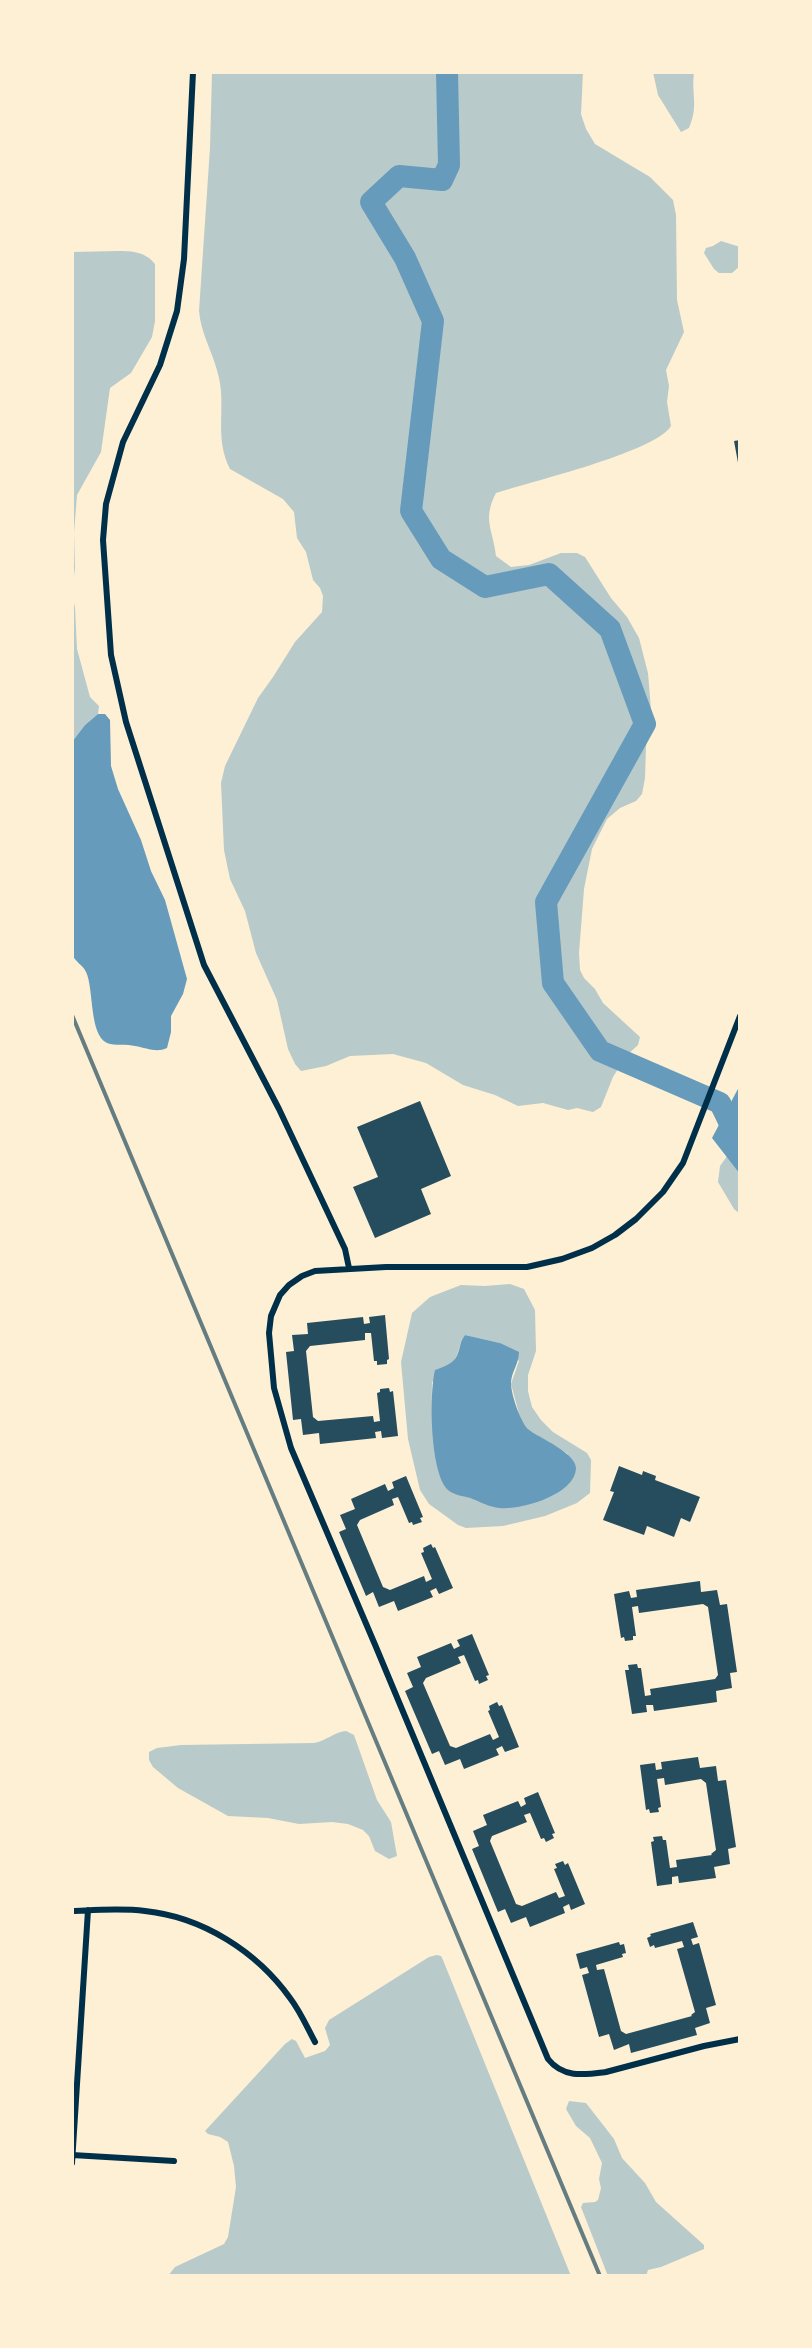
<!DOCTYPE html>
<html>
<head>
<meta charset="utf-8">
<style>
	body { margin:0 }
	#map { position:relative; width:812px; height:2348px; overflow:hidden; background:#fdf0d5; font-family:"Roboto Condensed",sans-serif }
	canvas { display:block }
	.frame { position:absolute; inset:0; border:74px solid #fdf0d5; pointer-events:none }
</style>
</head>
<body>
<div id="map">
<canvas width="812" height="2348"></canvas>
<div class="frame"></div>
</div>
<script>
const ctx = document.querySelector('canvas').getContext('2d');
ctx.lineJoin = 'round';
function fillPath(path, color) { ctx.fillStyle = color; ctx.fill(path, 'evenodd'); }
function stroke(path, color, width, dash) { ctx.strokeStyle = color; ctx.lineWidth = width; ctx.lineCap = dash ? 'butt' : 'round'; ctx.setLineDash(dash || []); ctx.stroke(path); }
const green = new Path2D(`
	M 212,72 L 583,72 L 581,114 L 586,129 L 595,144 L 650,177 L 673,200 L 676,215 L 677,300 L 684,332 L 666,370 L 669,386 L 667,402 L 671,426 C 655,452 530,482 496,493 C 482,520 493,529 496,556 L 511,567 L 529,565 L 561,553 L 577,553 L 585,557 L 611,598 L 627,617 L 639,638 L 648,673 L 652,722 L 646,746 L 645,778 L 642,794 L 636,801 L 620,808 L 607,819 L 592,849 L 584,889 L 579,953 L 580,970 L 584,978 L 595,989 L 603,1003 L 640,1037 L 638,1045 L 626,1056 L 613,1077 L 601,1107 L 593,1112 L 577,1108 L 568,1110 L 543,1103 L 518,1106 L 495,1095 L 463,1085 L 426,1063 L 393,1054 L 350,1056 L 326,1066 L 301,1071 L 295,1064 L 288,1049 L 277,1000 L 256,953 L 245,911 L 230,879 L 224,850 L 221,783 L 225,766 L 258,698 L 273,677 L 295,642 L 322,612 L 323,596 L 320,588 L 313,580 L 306,552 L 297,538 L 294,512 L 283,499 L 230,469 C 214,437 226,410 219,378 C 214,354 201,335 199,311 L 210,148 Z
	M 653,72 L 694,72 C 691,96 699,104 689,128 L 681,132 L 658,95 Z
	M 721,241 L 740,247 L 740,266 L 732,273 L 719,273 L 714,269 L 704,253 L 706,248 L 713,246 Z
	M 118,251 C 132,251 146,252 155,264 L 155,321 L 152,337 L 131,373 L 110,388 L 101,452 L 77,495 L 74,533 L 75,568 L 72,592 L 75,608 L 77,649 L 90,697 L 99,706 L 98,714 L 85,725 L 72,742 L 72,252 Z
	M 740,1129 L 740,1214 L 734,1209 L 718,1182 L 720,1166 L 735,1145 Z
	M 510,1284 L 524,1289 L 535,1310 L 536,1351 L 528,1375 L 528,1391 L 532,1407 L 541,1420 L 553,1432 L 587,1453 L 591,1460 L 590,1493 L 577,1503 L 545,1516 L 503,1526 L 466,1528 L 458,1525 L 429,1504 L 420,1490 L 408,1439 L 401,1362 L 412,1313 L 430,1297 L 461,1285 L 485,1286 ZM 465,1335 L 500,1343 L 519,1361 L 511,1384 L 521,1421 L 529,1430 L 568,1454 L 486,1505 L 446,1487 C 433,1452 431,1419 432,1382 C 440,1374 451,1367 456,1357 C 460,1349 459,1342 465,1335 Z
	M 346,1731 L 354,1735 L 377,1800 L 391,1822 L 397,1856 L 389,1859 L 375,1851 L 369,1836 L 363,1830 L 348,1824 L 332,1822 L 299,1824 L 268,1818 L 228,1816 L 178,1788 L 153,1767 L 149,1760 L 149,1752 L 157,1748 L 181,1745 L 314,1743 C 326,1741 334,1732 346,1731 Z
	M 437,1955 L 441,1956 L 443,1960 L 571,2276 L 168,2276 L 175,2267 L 224,2244 L 228,2237 L 236,2187 L 234,2166 L 228,2142 L 220,2137 L 208,2134 L 205,2131 L 285,2044 L 292,2039 L 296,2041 L 305,2058 L 325,2051 L 330,2045 L 325,2028 L 329,2020 L 429,1957 Z
	M 569,2101 L 586,2103 L 614,2139 L 622,2158 L 645,2183 L 656,2202 L 704,2245 L 704,2249 L 661,2267 L 648,2270 L 646,2276 L 608,2276 L 581,2207 L 583,2203 L 595,2202 L 598,2200 L 601,2188 L 599,2179 L 602,2163 L 590,2138 L 576,2126 L 566,2109 Z`);
const water = new Path2D(`
	M 98,714 L 105,714 L 110,720 L 111,766 L 118,789 L 141,840 L 151,871 L 165,900 L 187,979 L 183,994 L 171,1016 L 171,1032 L 167,1048 C 156,1053 147,1048 135,1046 C 127,1044 115,1046 107,1043 C 89,1035 94,988 86,972 C 83,965 75,962 72,954 L 72,742 L 85,725 Z
	M 740,1085 L 740,1174 L 712,1138 Z
	M 465,1335 L 500,1343 L 519,1352 C 519,1364 511,1372 511,1383 C 511,1394 520,1421 528,1429 C 539,1438 577,1453 576,1469 C 574,1495 521,1510 500,1508 C 489,1507 480,1502 470,1498 C 463,1496 454,1495 448,1490 C 430,1473 429,1394 435,1370 C 441,1368 449,1365 453,1361 C 461,1354 458,1343 465,1335 Z`);
const river = new Path2D(`
	M 447,72 L 449,165 L 442,180 L 399,176 L 371,202 L 405,258 L 433,321 L 411,511 L 441,559 L 485,587 L 549,574 L 610,629 L 645,724 L 546,902 L 553,983 L 600,1051 L 720,1103 L 740,1144`);
const building = new Path2D(`
	M 740,440 L 740,468 L 739,468 L 734,441 Z
	M 420,1101 L 451,1176 L 421,1189 L 431,1214 L 375,1238 L 353,1187 L 378,1177 L 357,1127 Z
	M 385,1315 L 389,1359 L 387,1360 L 387,1364 L 377,1365 L 377,1361 L 374,1361 L 371,1333 L 365,1333 L 365,1340 L 310,1346 L 306,1351 L 313,1417 L 318,1421 L 373,1416 L 374,1422 L 380,1421 L 377,1393 L 380,1392 L 380,1389 L 389,1388 L 390,1392 L 393,1391 L 398,1436 L 382,1438 L 381,1431 L 375,1432 L 376,1438 L 320,1444 L 319,1433 L 303,1435 L 301,1419 L 293,1420 L 286,1352 L 294,1351 L 292,1335 L 308,1334 L 307,1323 L 363,1317 L 364,1324 L 370,1323 L 369,1317 Z
	M 619,1466 L 642,1475 L 643,1471 L 656,1476 L 655,1480 L 700,1497 L 690,1522 L 681,1518 L 674,1537 L 647,1526 L 644,1535 L 603,1520 L 614,1492 L 610,1491 Z
	M 406,1476 L 423,1517 L 420,1518 L 422,1522 L 413,1525 L 412,1522 L 409,1523 L 398,1497 L 392,1499 L 394,1505 L 360,1520 L 357,1525 L 383,1587 L 390,1590 L 424,1576 L 426,1582 L 432,1579 L 421,1553 L 424,1552 L 423,1548 L 431,1544 L 433,1548 L 435,1547 L 453,1588 L 439,1594 L 436,1588 L 430,1591 L 433,1597 L 398,1611 L 394,1601 L 379,1607 L 373,1592 L 366,1596 L 339,1532 L 346,1529 L 340,1515 L 355,1509 L 351,1499 L 385,1484 L 388,1491 L 394,1488 L 392,1482 Z
	M 700,1581 L 701,1592 L 717,1590 L 720,1605 L 727,1604 L 737,1672 L 730,1673 L 732,1688 L 716,1691 L 717,1702 L 654,1711 L 653,1705 L 646,1705 L 647,1712 L 632,1714 L 625,1670 L 629,1670 L 628,1665 L 637,1664 L 638,1668 L 641,1668 L 645,1696 L 651,1695 L 650,1689 L 715,1679 L 718,1675 L 708,1607 L 703,1604 L 639,1613 L 638,1606 L 632,1607 L 636,1636 L 633,1636 L 633,1640 L 625,1641 L 624,1637 L 621,1638 L 614,1594 L 629,1591 L 631,1598 L 637,1597 L 636,1590 Z
	M 472,1634 L 489,1675 L 486,1676 L 488,1680 L 479,1684 L 478,1680 L 475,1681 L 464,1655 L 458,1657 L 461,1663 L 426,1678 L 423,1683 L 450,1746 L 456,1748 L 490,1734 L 493,1740 L 499,1737 L 488,1711 L 490,1710 L 489,1706 L 497,1702 L 499,1706 L 502,1705 L 519,1747 L 505,1752 L 502,1746 L 496,1749 L 499,1755 L 464,1769 L 460,1759 L 445,1765 L 439,1751 L 432,1754 L 405,1691 L 413,1687 L 407,1673 L 421,1667 L 417,1657 L 451,1643 L 454,1649 L 460,1646 L 457,1640 Z
	M 698,1757 L 700,1768 L 716,1766 L 718,1781 L 726,1780 L 736,1847 L 728,1849 L 730,1864 L 714,1867 L 716,1878 L 679,1883 L 678,1876 L 672,1877 L 672,1884 L 657,1886 L 651,1842 L 654,1841 L 653,1837 L 662,1836 L 663,1840 L 666,1840 L 670,1868 L 677,1867 L 676,1860 L 712,1855 L 711,1854 L 716,1850 L 706,1783 L 701,1779 L 665,1785 L 664,1778 L 657,1779 L 661,1807 L 658,1808 L 659,1812 L 650,1813 L 649,1809 L 646,1810 L 640,1765 L 655,1763 L 656,1770 L 662,1769 L 661,1762 Z
	M 538,1792 L 555,1833 L 552,1834 L 554,1838 L 546,1842 L 544,1838 L 541,1839 L 530,1813 L 524,1815 L 527,1822 L 492,1836 L 490,1841 L 516,1904 L 522,1906 L 556,1892 L 559,1898 L 565,1896 L 554,1869 L 557,1868 L 555,1864 L 563,1861 L 565,1865 L 568,1863 L 585,1904 L 571,1910 L 569,1904 L 563,1907 L 565,1913 L 530,1927 L 526,1917 L 511,1923 L 505,1909 L 498,1912 L 472,1849 L 479,1846 L 473,1831 L 487,1825 L 483,1815 L 518,1801 L 521,1807 L 526,1804 L 524,1798 Z
	M 693,1922 L 698,1937 L 691,1939 L 693,1945 L 699,1943 L 716,2005 L 706,2008 L 710,2023 L 695,2028 L 697,2035 L 631,2053 L 629,2044 L 614,2050 L 609,2034 L 599,2037 L 582,1975 L 589,1973 L 587,1967 L 580,1969 L 576,1954 L 619,1942 L 620,1945 L 624,1944 L 626,1953 L 622,1954 L 623,1957 L 596,1965 L 597,1970 L 604,1969 L 621,2031 L 626,2034 L 692,2016 L 691,2015 L 695,2012 L 677,1949 L 684,1947 L 682,1941 L 655,1948 L 654,1945 L 650,1947 L 647,1938 L 651,1936 L 650,1934 Z`);
const minor = new Path2D(`
	M 193,72 L 184,259 L 177,311 L 160,365 L 123,442 L 106,504 L 103,540 L 111,655 L 126,722 L 204,965 L 279,1109 L 345,1249 L 349,1268
	M 740,1016 L 683,1163 L 663,1192 L 636,1219 L 615,1235 L 592,1248 L 562,1259 L 527,1267 L 386,1267 L 315,1271 L 302,1276 L 289,1285 L 280,1295 L 271,1316 L 269,1333 L 274,1388 L 291,1448 L 376,1647 L 548,2059 C 563,2078 583,2075 606,2072 L 704,2046 L 740,2039
	M 72,1911 C 97,1910 121,1908 145,1911 C 203,1917 257,1952 290,1998 C 300,2011 307,2027 315,2042
	M 72,2155 L 174,2161
	M 72,2163 L 88,1910`);
const rail = new Path2D(`
	M 72,1015 L 600,2276`);
fillPath(green, '#b9caca');
fillPath(water, '#669bbc');
stroke(river, '#669bbc', 22);
fillPath(building, '#264d5e');
stroke(minor, '#003049', 6);
stroke(rail, '#657d81', 4);
</script>
</body>
</html>
